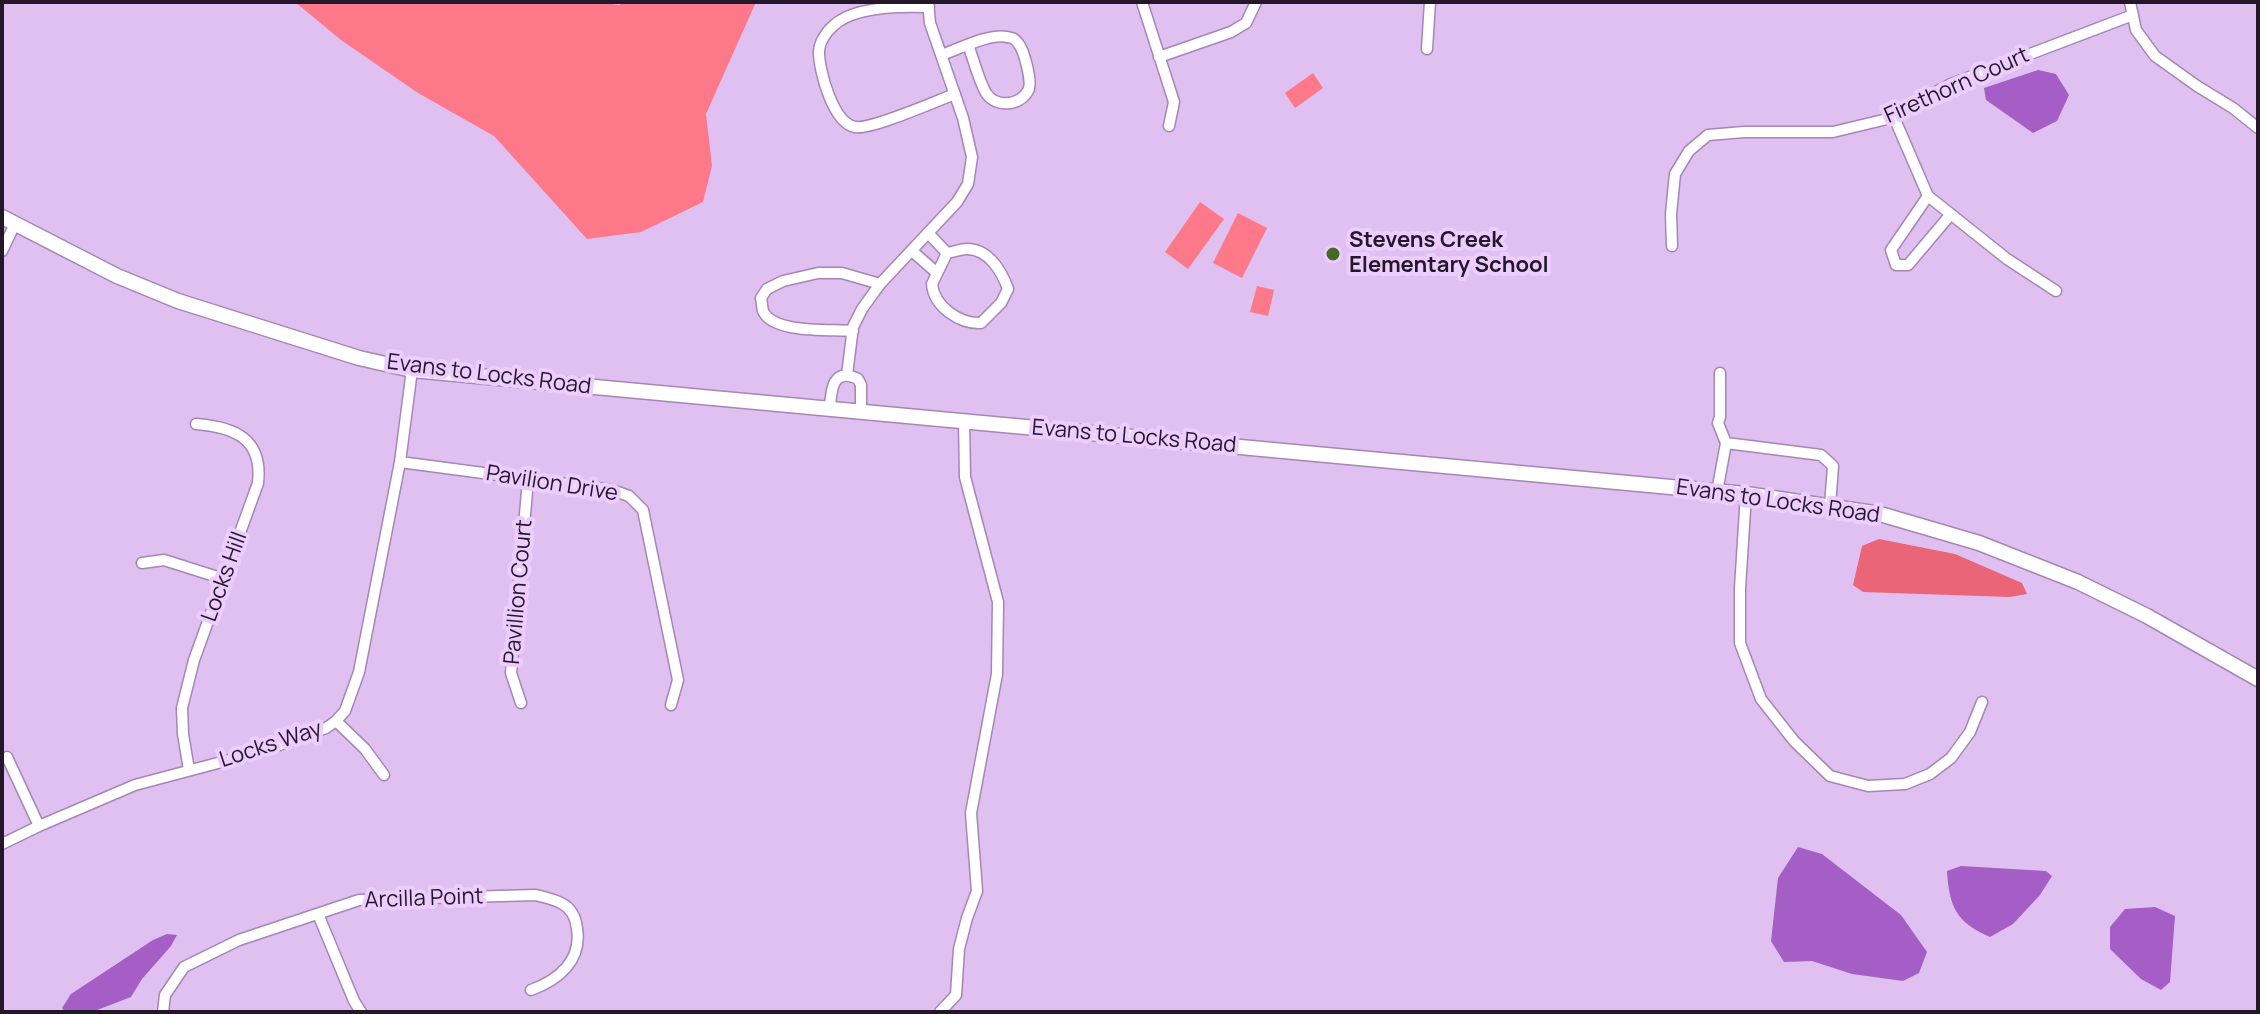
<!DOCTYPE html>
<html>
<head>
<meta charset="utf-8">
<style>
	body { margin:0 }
	#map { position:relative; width:2260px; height:1014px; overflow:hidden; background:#e0bff1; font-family:Manrope,sans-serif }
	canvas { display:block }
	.frame { position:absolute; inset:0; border:4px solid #231729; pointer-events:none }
</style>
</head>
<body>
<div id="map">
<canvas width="2260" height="1014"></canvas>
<div class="frame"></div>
</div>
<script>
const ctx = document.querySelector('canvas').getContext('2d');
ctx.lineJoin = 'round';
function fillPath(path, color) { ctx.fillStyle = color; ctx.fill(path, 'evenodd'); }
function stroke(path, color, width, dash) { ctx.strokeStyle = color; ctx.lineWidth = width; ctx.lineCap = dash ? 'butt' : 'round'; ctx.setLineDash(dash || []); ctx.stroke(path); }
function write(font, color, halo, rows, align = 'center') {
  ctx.font = font + ' Manrope,sans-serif'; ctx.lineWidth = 8; ctx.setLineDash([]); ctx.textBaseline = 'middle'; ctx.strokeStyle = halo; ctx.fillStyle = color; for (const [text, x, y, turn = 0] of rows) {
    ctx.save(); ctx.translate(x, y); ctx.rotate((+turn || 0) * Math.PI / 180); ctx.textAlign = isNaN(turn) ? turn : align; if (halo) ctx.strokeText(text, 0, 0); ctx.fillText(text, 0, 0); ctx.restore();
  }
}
const green = new Path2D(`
	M 295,2 L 595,2 L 620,5 L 621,2 L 756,2 L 706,114 L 712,166 L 703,202 L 641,232 L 587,239 L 494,136 L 418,93 L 341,40 Z
	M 1313,73 L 1323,88 L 1295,108 L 1285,93 Z
	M 1200,202 L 1224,219 L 1188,269 L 1165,252 Z
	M 1238,213 L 1267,228 L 1242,278 L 1213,263 Z
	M 1257,286 L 1274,290 L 1268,316 L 1250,312 Z`);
const forest = new Path2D(`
	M 1879,539 L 1955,554 L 2022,583 L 2027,594 L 2010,597 L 1863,592 L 1853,585 L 1862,546 Z`);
const water = new Path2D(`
	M 2038,70 L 2056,74 L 2069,95 L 2057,121 L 2033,133 L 1986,100 L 1984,88 Z
	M 1798,847 L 1822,854 L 1901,915 L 1927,952 L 1919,973 L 1903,981 L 1852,974 L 1812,961 L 1784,962 L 1771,941 L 1778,878 Z
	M 1961,866 L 2046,871 L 2052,876 L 2040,895 L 2013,924 L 1990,937 C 1957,923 1949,907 1947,871 Z
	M 2155,907 L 2175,916 L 2170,982 L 2161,990 L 2141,979 L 2110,949 L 2110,927 L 2125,909 Z
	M 167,934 L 177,935 L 171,946 L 142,979 L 131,997 L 92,1012 L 65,1012 L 62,1008 L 71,994 L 153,940 Z`);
const minor = new Path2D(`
	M 1142,2 L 1174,102 L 1169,126
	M 2130,2 L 2136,30 L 2155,56 L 2197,86 L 2233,108 L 2258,128
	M 929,7 C 902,6 853,6 833,26 C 826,32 819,43 819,52 C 819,71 833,123 855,127 C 871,130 936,101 955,94
	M 1427,49 L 1430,2
	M 941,55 C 959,49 990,33 1007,37 C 1013,38 1014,38 1018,43 C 1024,50 1033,83 1028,91 C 1019,106 996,108 986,93 C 978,79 974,60 968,45
	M 1159,57 L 1231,32 L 1246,23 L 1256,2
	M 1893,115 L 1928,196 L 2007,259 L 2056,291
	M 1928,196 L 1891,250 L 1896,265 L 1908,265 L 1951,214
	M 928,233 L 947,253 C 954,252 961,249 967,249 C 989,249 1002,272 1008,289 L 1001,303 L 981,323 C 960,324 934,307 932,284 L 947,253
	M 1672,246 L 1671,214 L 1675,174 L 1689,151 L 1708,135 L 1744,132 L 1833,132 L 1883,120 L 1951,84 L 2133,15
	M 2,251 L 15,224
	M 912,251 L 937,273
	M 853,331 C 831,329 773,334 763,311 C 762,307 762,302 761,298 L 767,289 L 783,281 L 818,273 L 842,273 L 880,284
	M 847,375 L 853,327 L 862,309 L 880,284 L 957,202 L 968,184 L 972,157 L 963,118 L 930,23 L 928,2
	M 830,408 C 831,389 833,367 858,379 L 861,385 L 861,411
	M 1726,443 L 1821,455 L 1833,466 L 1830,506
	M 400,462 L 612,490 L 629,496 L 643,510 L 678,680 L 671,705
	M 1717,492 L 1726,443 L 1718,423 L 1720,417 L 1720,373
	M 1746,494 L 1740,588 L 1740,643 L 1761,699 L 1794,741 L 1830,776 L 1868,786 L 1905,784 L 1930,774 L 1951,758 L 1970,732 L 1982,702
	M 142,563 L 164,560 L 224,579
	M 521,703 L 511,673 L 528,480
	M 336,721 L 365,749 L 384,775
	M 7,757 L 39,826
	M 189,770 L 183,734 L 182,708 L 194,660 L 258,483 C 263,439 235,427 196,424
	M 2,844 L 39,826 L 135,785 L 263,751 L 326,728 L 336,721 L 345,711 L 359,672 L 400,462 L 412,370
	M 318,914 L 354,1001 L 361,1012
	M 163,1012 L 165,995 L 184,967 L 239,940 L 359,900 L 536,895 C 544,897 553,899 561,903 C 571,908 576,918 577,929 C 582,960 559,980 531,990
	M 940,1012 L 956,995 L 959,949 L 967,918 L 977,891 L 971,813 L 997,674 L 998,602 L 965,477 L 964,421`);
const tertiary = new Path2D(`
	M 2,217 L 117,276 L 178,301 L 359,358 L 412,370 L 1746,494 L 1880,514 L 1979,543 L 2078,582 L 2147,616 L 2258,679`);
const markers = [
	[1333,254,8,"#426a25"]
];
const streetNames = [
	["Firethorn Court",1957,86,-24],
	["Evans to Locks Road",489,375,7],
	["Evans to Locks Road",1134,437,5],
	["Pavilion Drive",552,484,9],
	["Evans to Locks Road",1778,502,8],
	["Locks Hill",225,577,-70],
	["Pavillion Court",519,592,-85],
	["Locks Way",271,745,-18],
	["Arcilla Point",424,899,-2]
];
const poiNames = [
	["Stevens Creek",1349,241],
	["Elementary School",1349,266]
];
fillPath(green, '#fd7889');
fillPath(forest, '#ea6578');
fillPath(water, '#a55ec5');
stroke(minor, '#a586b5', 13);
stroke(tertiary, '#a586b5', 17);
stroke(minor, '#fff', 10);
stroke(tertiary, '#fff', 14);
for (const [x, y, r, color] of markers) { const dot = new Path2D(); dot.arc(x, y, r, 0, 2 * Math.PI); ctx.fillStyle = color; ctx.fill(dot); stroke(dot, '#edccfe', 3); }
write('22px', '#231729', '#edccfe', streetNames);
write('bold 22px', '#231729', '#edccfe', poiNames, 'left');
</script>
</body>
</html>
